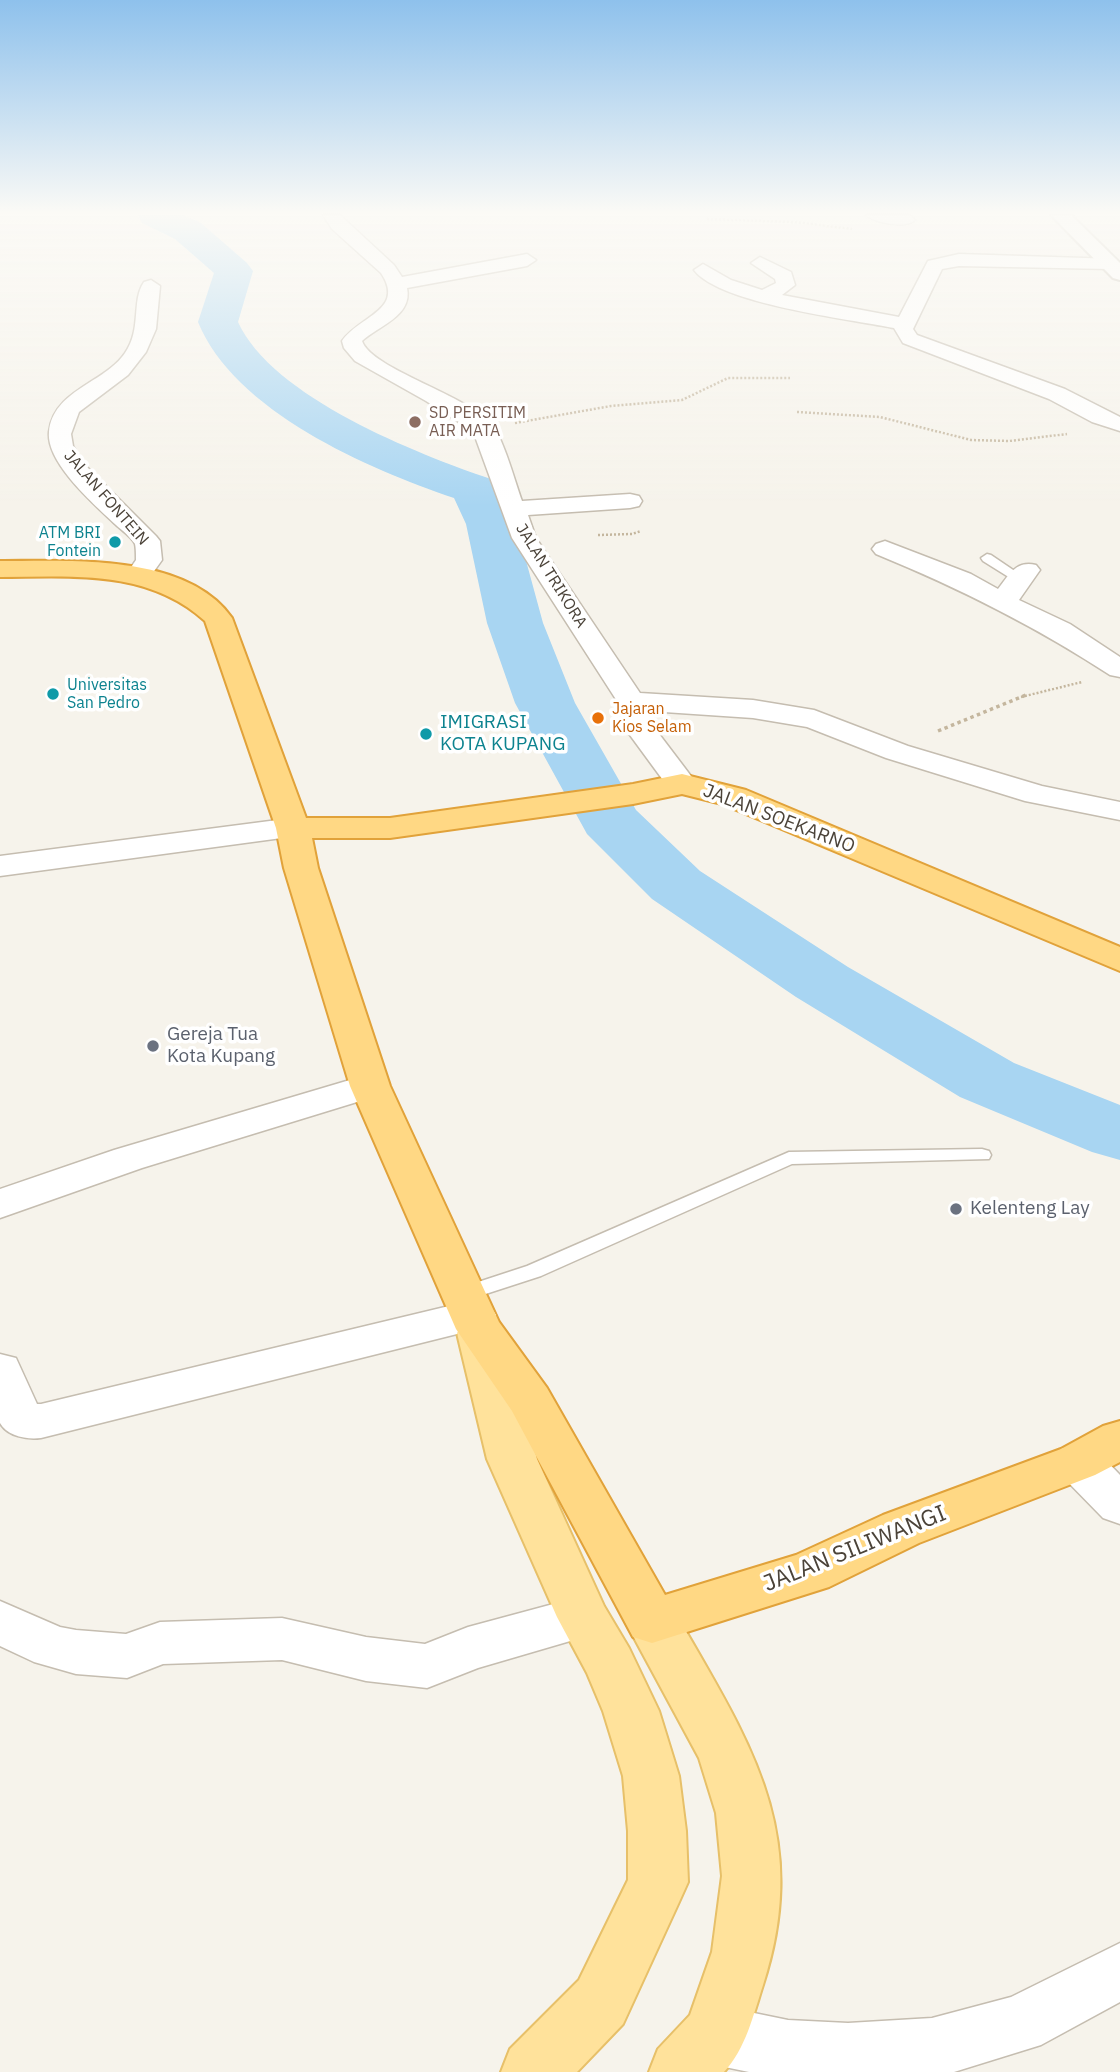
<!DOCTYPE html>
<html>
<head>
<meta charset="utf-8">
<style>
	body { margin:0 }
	canvas { display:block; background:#f6f3eb }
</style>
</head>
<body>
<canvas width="1120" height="2072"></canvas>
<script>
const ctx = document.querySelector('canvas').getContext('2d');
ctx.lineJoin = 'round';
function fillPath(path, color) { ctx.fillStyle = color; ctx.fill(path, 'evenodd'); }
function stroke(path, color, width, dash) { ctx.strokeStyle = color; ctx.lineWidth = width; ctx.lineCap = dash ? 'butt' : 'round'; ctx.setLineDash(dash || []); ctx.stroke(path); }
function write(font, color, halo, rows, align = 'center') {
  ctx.font = font + ' "IBM Plex Sans",sans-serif'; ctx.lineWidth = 7; ctx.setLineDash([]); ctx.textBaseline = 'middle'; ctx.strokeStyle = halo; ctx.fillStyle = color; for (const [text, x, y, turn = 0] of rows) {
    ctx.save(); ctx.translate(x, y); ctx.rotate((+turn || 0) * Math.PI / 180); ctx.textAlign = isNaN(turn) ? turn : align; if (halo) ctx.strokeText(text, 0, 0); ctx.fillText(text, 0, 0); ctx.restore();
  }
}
const river = new Path2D(`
	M 138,215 L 184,215 L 201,223 L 247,263 L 253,271 L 238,322 C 272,397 417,454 491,479 L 516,524 L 543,623 L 575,703 L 636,810 L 700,871 L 848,967 L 1014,1063 L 1120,1105 L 1120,1160 L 1092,1152 L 960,1097 L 796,997 L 652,899 L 587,834 L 515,703 L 487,623 L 466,524 L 454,498 C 368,469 234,411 198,322 L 214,273 L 175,239 L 142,223 Z`);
const pathFar1 = new Path2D(`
	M 707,219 L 794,222 L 852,229
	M 797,412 L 880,417 L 971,440 L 1009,441 L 1067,434
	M 515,423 L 611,406 L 682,400 L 728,378 L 790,378
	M 598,535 L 632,534 L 641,531
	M 1021,697 L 1082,682`);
const path = new Path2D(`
	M 938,731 L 1026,695`);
const service = new Path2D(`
	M 987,554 L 991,555 L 1025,578 L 1023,581 L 1015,581 L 983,561 L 981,558 Z
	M 982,1149 L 989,1151 L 991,1155 L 989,1159 L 792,1164 L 541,1276 L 464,1301 L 457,1299 L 454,1294 L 457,1289 L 527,1266 L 789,1152 Z`);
const minor = new Path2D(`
	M 323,215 L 340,215 L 394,265 L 402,277 L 527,254 L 536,260 L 527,266 L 407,288 C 413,316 378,326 362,341 C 371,369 470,396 492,425 C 504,440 515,482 522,501 L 630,494 L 639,496 L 642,501 L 639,506 L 630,508 L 528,515 L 536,538 L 640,693 L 753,700 L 814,710 L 908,746 L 1042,786 L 1120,802 L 1120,820 L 1025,801 L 886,758 L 807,727 L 753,718 L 649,711 L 656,730 L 697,784 L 693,791 L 682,793 L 671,791 L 627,731 L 617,701 L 512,538 L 473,431 L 426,401 L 355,361 L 344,348 L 342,341 C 359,316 406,310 381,273 L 332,229 Z
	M 866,215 L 909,215 L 915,220 C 906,229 875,223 866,215 Z
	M 959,254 L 1116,259 L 1118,263 L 1109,269 L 959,266 L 942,269 L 913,329 L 917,335 L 1065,389 L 1120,417 L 1120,431 L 1092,422 L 1049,399 L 903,343 L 894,328 C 849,319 720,304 694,270 L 703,264 L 731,280 L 762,290 L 776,283 L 775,279 L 751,263 L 760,257 L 791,272 L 795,285 L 782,295 L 899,317 L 928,261 Z
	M 151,280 L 160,286 L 156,329 L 146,352 L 128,375 L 79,412 L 71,434 L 73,446 L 84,464 L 156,536 L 160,541 L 162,560 L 147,581 L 138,584 L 129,581 L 125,576 L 136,560 C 136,555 136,548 135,544 C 132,537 121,530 116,525 C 95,505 46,463 49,432 C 53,390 105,383 125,353 C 142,329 131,301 144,282 Z
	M 885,541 L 971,574 L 998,589 C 1009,575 1016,560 1036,565 L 1040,570 L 1019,600 L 1070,624 L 1120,657 L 1120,677 L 1110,675 C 1035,626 959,588 876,554 L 872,549 L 876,544 Z
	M 293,818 L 304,821 L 309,828 L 304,835 L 0,876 L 0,856 Z
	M 370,1074 L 383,1078 L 389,1086 L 383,1094 L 142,1168 L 0,1218 L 0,1189 L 114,1150 Z
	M 474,1300 L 489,1304 L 496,1315 L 489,1326 L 41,1438 C 27,1440 7,1436 0,1423 L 0,1354 L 16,1358 L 37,1404 L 41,1404 Z
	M 1078,1444 L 1095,1449 L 1120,1475 L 1120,1524 L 1103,1518 L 1061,1475 L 1055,1462 L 1061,1449 Z
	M 583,1596 L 601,1602 L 608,1617 L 601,1632 L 478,1668 L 427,1688 L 366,1681 L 282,1660 L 163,1664 L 127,1678 L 76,1674 L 34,1662 L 0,1646 L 0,1601 L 60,1627 L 76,1630 L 126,1634 L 160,1622 L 282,1618 L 366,1637 L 425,1644 L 468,1627 Z
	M 1120,1943 L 1120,2002 L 1041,2045 L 954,2072 L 749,2072 L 715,2065 L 694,2056 L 685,2035 L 694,2014 L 715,2005 L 788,2020 L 848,2023 L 932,2018 L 1011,1997 Z`);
const tertiary = new Path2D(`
	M 1051,215 L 1071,215 L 1120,263 L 1120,280 L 1113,278 Z`);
const primary = new Path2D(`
	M 480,1317 L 496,1321 L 503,1333 L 537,1459 L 604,1606 L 629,1648 L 659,1711 L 679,1776 L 686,1831 L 688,1882 L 679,1902 L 623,2024 L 577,2072 L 501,2072 L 510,2049 L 579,1980 L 628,1880 L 628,1831 L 623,1776 L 603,1711 L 587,1673 L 557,1617 L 487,1459 L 457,1333 L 464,1321 Z
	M 652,1599 L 671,1605 C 745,1736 814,1828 763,1985 C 753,2016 746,2048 724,2072 L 649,2072 L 658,2049 L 690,2015 L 712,1952 L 722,1876 L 716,1813 L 699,1758 L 625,1621 L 633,1605 Z`);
const trunk = new Path2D(`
	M 0,561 C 70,561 187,553 232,618 L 306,818 L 390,818 L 633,784 L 682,774 L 746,790 L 1120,947 L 1120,971 L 722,804 L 682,794 L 633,804 L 390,838 L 312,838 L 318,868 L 390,1086 L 499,1322 L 547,1388 L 665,1595 L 796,1555 L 883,1515 L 1061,1449 L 1103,1426 L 1120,1421 L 1120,1462 L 1095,1475 L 919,1543 L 829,1587 L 652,1643 L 633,1637 L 512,1411 L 456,1329 L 350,1086 L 284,868 L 276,828 L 205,621 C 147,569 73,577 0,577 Z`);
const markers = [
	[415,422,7,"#8d6e63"],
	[115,542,7,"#0f9aa8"],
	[53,694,7,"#0f9aa8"],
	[598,718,7,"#e8710a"],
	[426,734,7,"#0f9aa8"],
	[153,1046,7,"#6b7280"],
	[956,1209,7,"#6b7280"]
];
const farEducationnames = [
	["SD PERSITIM",429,413],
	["AIR MATA",429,431]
];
const farStreetnames = [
	["JALAN FONTEIN",106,498,49],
	["JALAN TRIKORA",551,576,58]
];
const farCulturenames = [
	["ATM BRI",101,533],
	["Fontein",101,551],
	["Universitas",67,685,"left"],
	["San Pedro",67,703,"left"]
];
const farFoodnames = [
	["Jajaran",612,709],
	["Kios Selam",612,727]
];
const cultureNames = [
	["IMIGRASI",440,723],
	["KOTA KUPANG",440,745]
];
const streetNames = [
	["JALAN SOEKARNO",779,819,21]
];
const worshipNames = [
	["Gereja Tua",167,1035],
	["Kota Kupang",167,1057],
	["Kelenteng Lay",970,1209]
];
const nearStreetnames = [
	["JALAN SILIWANGI",855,1549,-22]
];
fillPath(river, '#a8d5f2');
stroke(service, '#c5bdb0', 3);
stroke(minor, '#c5bdb0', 3);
stroke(tertiary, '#c5bdb0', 4);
stroke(primary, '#e7c069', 4);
stroke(trunk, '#e1a23a', 4);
stroke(pathFar1, '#c4b69e', 2.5, [2, 2]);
stroke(path, '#c4b69e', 3.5, [3.5, 3.5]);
fillPath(service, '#fff');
fillPath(minor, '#fff');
fillPath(tertiary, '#fff');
fillPath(primary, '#ffe29b');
fillPath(trunk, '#ffd884');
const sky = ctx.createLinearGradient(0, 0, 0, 506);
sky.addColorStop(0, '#8ec1ec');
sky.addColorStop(0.42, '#fbfaf6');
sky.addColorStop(1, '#fbfaf600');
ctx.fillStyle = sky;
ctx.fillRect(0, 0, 1120, 506);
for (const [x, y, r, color] of markers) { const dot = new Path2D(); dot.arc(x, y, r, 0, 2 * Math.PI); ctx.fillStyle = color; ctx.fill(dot); stroke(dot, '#fff', 2.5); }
write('16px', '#785e54', '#fff', farEducationnames, 'left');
write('16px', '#4b4339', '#fff', farStreetnames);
write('16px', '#0d838f', '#fff', farCulturenames, 'right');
write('16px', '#c56008', '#fff', farFoodnames, 'left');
write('19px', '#0d838f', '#fff', cultureNames, 'left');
write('19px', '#4b4339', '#fff', streetNames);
write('19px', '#5b616d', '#fff', worshipNames, 'left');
write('23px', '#4b4339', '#fff', nearStreetnames);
</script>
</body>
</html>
